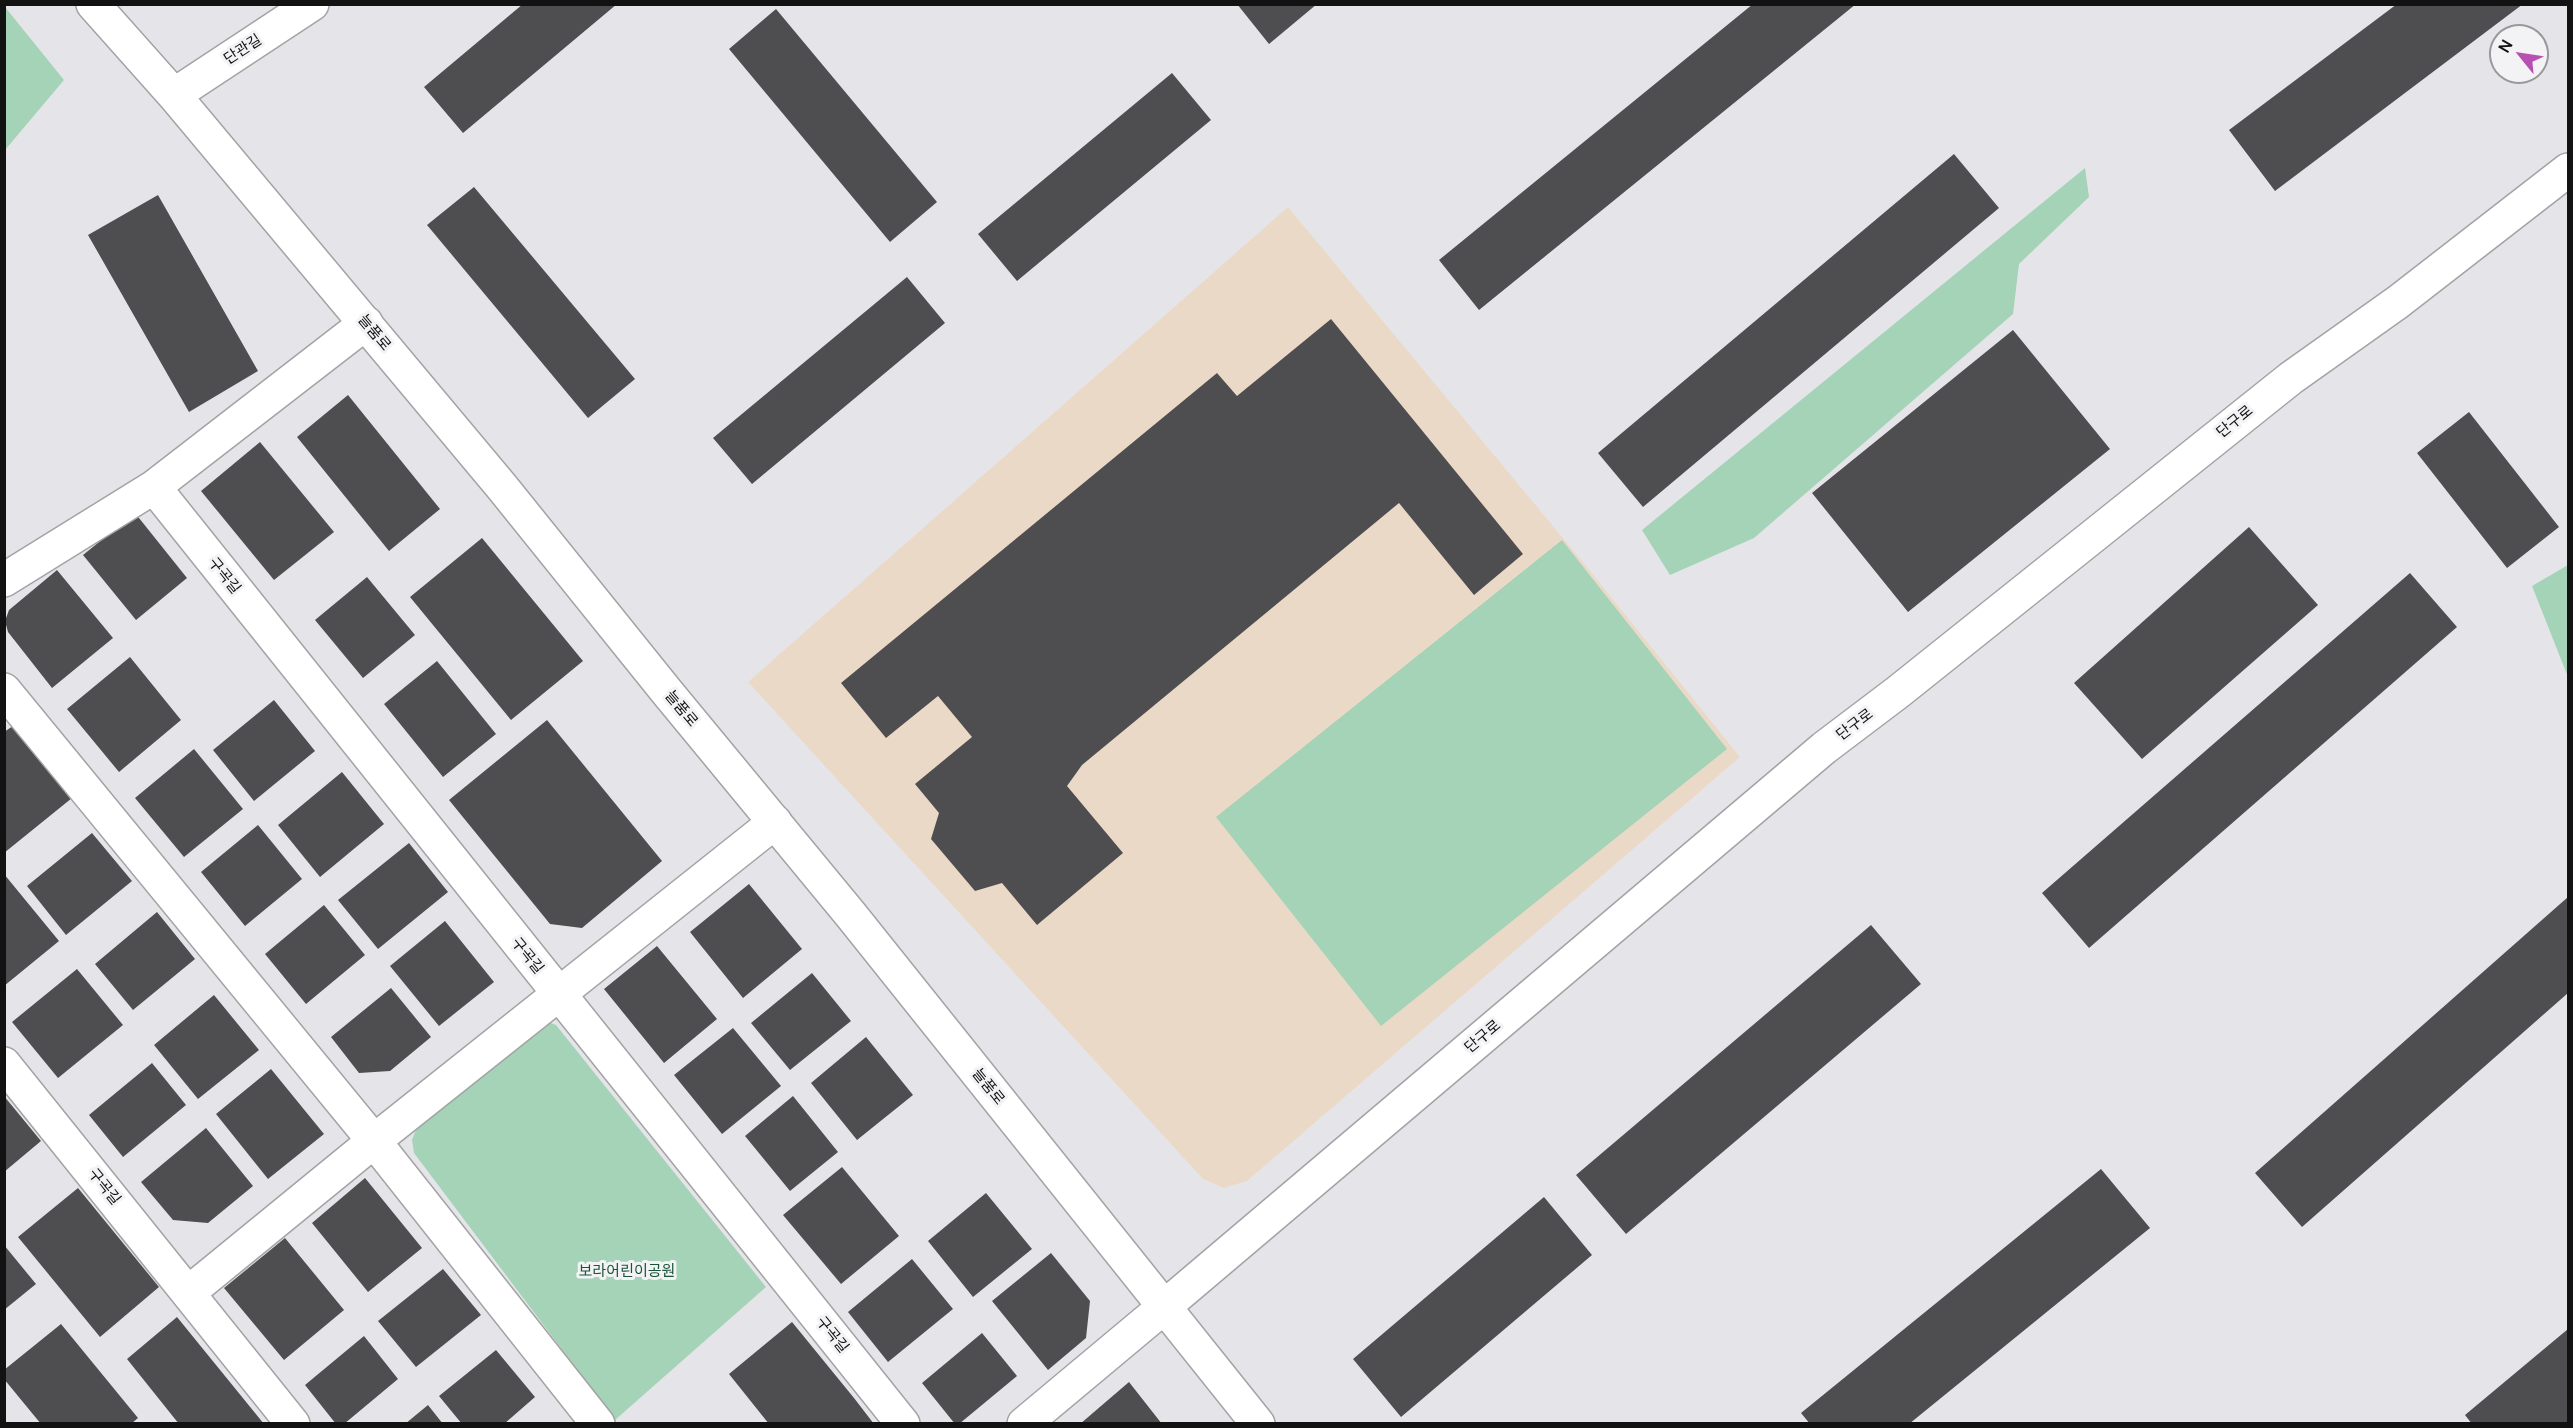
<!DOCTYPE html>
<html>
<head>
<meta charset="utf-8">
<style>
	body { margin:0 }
	#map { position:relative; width:2573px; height:1428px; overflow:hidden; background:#e5e5e9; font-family:Manrope,sans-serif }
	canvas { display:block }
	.frame { position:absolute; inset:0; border:6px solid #121213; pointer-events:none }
	.north { position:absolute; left:2489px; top:24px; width:60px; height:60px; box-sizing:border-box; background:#f3f3f6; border:2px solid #99999b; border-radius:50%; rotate:300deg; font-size:16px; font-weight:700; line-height:24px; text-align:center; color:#121213 }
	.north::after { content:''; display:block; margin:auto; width:21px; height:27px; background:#b84fb2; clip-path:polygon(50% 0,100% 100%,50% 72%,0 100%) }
</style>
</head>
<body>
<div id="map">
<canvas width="2573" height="1428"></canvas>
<div class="frame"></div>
<div class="north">N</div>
</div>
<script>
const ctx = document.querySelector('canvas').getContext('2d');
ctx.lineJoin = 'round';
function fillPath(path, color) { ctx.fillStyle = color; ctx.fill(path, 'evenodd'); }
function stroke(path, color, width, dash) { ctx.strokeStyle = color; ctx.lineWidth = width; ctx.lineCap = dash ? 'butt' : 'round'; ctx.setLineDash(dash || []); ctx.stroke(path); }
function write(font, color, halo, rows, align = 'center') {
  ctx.font = font + ' Manrope,"Noto Sans KR",sans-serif'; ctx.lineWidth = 6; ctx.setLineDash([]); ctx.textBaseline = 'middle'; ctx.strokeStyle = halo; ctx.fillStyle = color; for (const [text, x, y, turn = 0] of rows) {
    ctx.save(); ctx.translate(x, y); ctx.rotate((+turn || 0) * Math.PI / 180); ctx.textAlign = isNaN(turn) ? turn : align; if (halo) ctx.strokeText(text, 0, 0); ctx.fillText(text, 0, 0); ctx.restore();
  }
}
const education = new Path2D(`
	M 1288,207 L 1582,561 L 1740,757 L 1247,1181 L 1224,1188 L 1203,1179 L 748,682 Z`);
const green = new Path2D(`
	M 5,7 L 64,80 L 5,150 Z
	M 2085,168 L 2089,197 L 2019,264 L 2013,314 L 1754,538 L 1670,575 L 1642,530 Z
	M 1562,540 L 1727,749 L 1381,1026 L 1216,817 Z
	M 2568,565 L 2568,677 L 2532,586 Z
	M 548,1022 L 556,1025 L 766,1287 L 615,1420 L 414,1153 L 412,1140 L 417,1127 Z`);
const building = new Path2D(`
	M 523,4 L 617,4 L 463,133 L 424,87 Z
	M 1237,4 L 1317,4 L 1269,44 Z
	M 1753,4 L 1856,4 L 1479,310 L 1439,260 Z
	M 2397,4 L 2523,4 L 2275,191 L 2229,130 Z
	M 776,9 L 937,202 L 890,242 L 729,49 Z
	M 1172,73 L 1211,120 L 1017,281 L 978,234 Z
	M 1954,154 L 1999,208 L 1643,507 L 1598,453 Z
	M 474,187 L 635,379 L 588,418 L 427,225 Z
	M 158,195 L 258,371 L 189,412 L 88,235 Z
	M 907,277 L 945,323 L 752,484 L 713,438 Z
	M 1331,319 L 1523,554 L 1474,595 L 1399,503 L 1082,765 L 1067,786 L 1123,853 L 1037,925 L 1002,883 L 975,891 L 931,839 L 939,813 L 915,784 L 972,737 L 938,696 L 886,738 L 841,683 L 1217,373 L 1237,396 Z
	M 2013,330 L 2110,449 L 1908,612 L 1812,493 Z
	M 348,395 L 440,509 L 389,551 L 297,437 Z
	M 2469,412 L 2559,527 L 2507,568 L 2417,453 Z
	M 260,442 L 334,532 L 274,580 L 201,491 Z
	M 135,513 L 187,578 L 136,620 L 83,555 Z
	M 2249,527 L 2318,605 L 2142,759 L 2074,683 Z
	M 482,538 L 583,661 L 511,720 L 410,597 Z
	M 57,570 L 113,638 L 52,688 L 8,632 L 5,621 L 9,610 Z
	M 2410,573 L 2457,627 L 2089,948 L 2042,893 Z
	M 367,577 L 415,635 L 363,678 L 315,620 Z
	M 130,657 L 181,720 L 119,772 L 67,709 Z
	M 437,661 L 496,734 L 443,777 L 384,704 Z
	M 274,700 L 315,751 L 254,801 L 213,750 Z
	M 547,720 L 662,861 L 582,928 L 550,924 L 449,800 Z
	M 13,726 L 72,798 L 4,853 L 4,732 Z
	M 194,749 L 243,809 L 184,857 L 135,798 Z
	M 342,772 L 384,824 L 320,877 L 278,825 Z
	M 258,825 L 302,879 L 245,926 L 201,872 Z
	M 92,833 L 132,881 L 66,935 L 27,886 Z
	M 409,843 L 448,892 L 378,949 L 338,900 Z
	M 4,874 L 59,941 L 4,986 Z
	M 749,884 L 802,949 L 743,998 L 690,932 Z
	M 2568,897 L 2568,993 L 2302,1227 L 2255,1173 Z
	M 324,905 L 365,955 L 306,1004 L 265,954 Z
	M 157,912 L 195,959 L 133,1010 L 95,964 Z
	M 445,921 L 494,982 L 439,1026 L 390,966 Z
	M 1871,925 L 1921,984 L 1626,1234 L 1576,1175 Z
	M 657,946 L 717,1019 L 664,1063 L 604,989 Z
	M 77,969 L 123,1025 L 58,1078 L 12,1022 Z
	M 812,973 L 851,1021 L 790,1070 L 751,1023 Z
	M 391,988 L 431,1037 L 390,1071 L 359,1073 L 331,1037 Z
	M 214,995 L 259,1050 L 198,1099 L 154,1045 Z
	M 733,1028 L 781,1086 L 722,1134 L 674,1075 Z
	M 866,1037 L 913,1095 L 857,1140 L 811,1083 Z
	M 152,1063 L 186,1105 L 123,1157 L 89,1115 Z
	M 271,1069 L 324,1134 L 268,1179 L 216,1114 Z
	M 4,1096 L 41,1141 L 4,1172 Z
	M 793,1096 L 838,1152 L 790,1191 L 745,1136 Z
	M 206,1128 L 253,1186 L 208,1223 L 173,1220 L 141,1182 Z
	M 842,1167 L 899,1236 L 841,1284 L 783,1215 Z
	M 2101,1169 L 2150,1228 L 1909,1424 L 1810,1424 L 1801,1413 Z
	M 365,1178 L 422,1248 L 368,1292 L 312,1223 Z
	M 78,1188 L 159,1287 L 100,1337 L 18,1237 Z
	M 986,1193 L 1032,1249 L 973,1297 L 928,1241 Z
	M 1544,1197 L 1592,1255 L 1401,1417 L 1353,1359 Z
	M 285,1238 L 344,1310 L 284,1360 L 224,1288 Z
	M 4,1245 L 36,1284 L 4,1310 Z
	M 1051,1253 L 1090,1301 L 1086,1338 L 1048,1370 L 992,1301 Z
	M 912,1259 L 953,1309 L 888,1362 L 848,1312 Z
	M 443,1269 L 481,1315 L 416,1367 L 378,1321 Z
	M 177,1317 L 264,1424 L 179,1424 L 127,1359 Z
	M 792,1322 L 854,1398 L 874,1424 L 769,1424 L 729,1374 Z
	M 61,1324 L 138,1418 L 131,1424 L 41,1424 L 4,1379 L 4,1370 Z
	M 2568,1329 L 2568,1423 L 2472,1424 L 2465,1415 Z
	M 982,1333 L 1017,1376 L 959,1424 L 955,1424 L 922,1383 Z
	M 364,1336 L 398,1379 L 344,1424 L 336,1424 L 305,1385 Z
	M 496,1350 L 535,1397 L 504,1424 L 462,1424 L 439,1396 Z
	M 1129,1382 L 1162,1424 L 1080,1424 Z
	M 428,1405 L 443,1424 L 405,1424 Z`);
const minor = new Path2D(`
	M 154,487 L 903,1424
	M 4,580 L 154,487 L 366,323
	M 4,690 L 374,1141 L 598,1424
	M 4,1064 L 293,1424
	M 188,1293 L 374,1141 L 775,822
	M 1024,1424 L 1164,1307`);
const tertiary = new Path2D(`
	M 93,4 L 174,95 L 502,487 L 667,692 L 851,915 L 1258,1424
	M 174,95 L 312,4
	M 1164,1307 L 1824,748 L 1898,692 L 2291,378 L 2398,302 L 2568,170`);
const streetNames = [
	["단관길",243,50,-33],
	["늘품로",374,333,50],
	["단구로",2235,422,-39],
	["구곡길",224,576,51],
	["늘품로",681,709,50],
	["단구로",1855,725,-37],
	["구곡길",527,956,51],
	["단구로",1483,1037,-40],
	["늘품로",988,1087,51],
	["구곡길",104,1187,51],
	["구곡길",832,1335,51]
];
const parkNames = [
	["보라어린이공원",627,1272]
];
fillPath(education, '#ebd9c8');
fillPath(green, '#a4d3b7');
fillPath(building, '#4e4e51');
stroke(minor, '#a3a3a6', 36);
stroke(tertiary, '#a3a3a6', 36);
stroke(minor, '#fff', 33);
stroke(tertiary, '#fff', 33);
write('15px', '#121213', '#f3f3f6', streetNames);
write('15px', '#1b5538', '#f3f3f6', parkNames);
</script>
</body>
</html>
